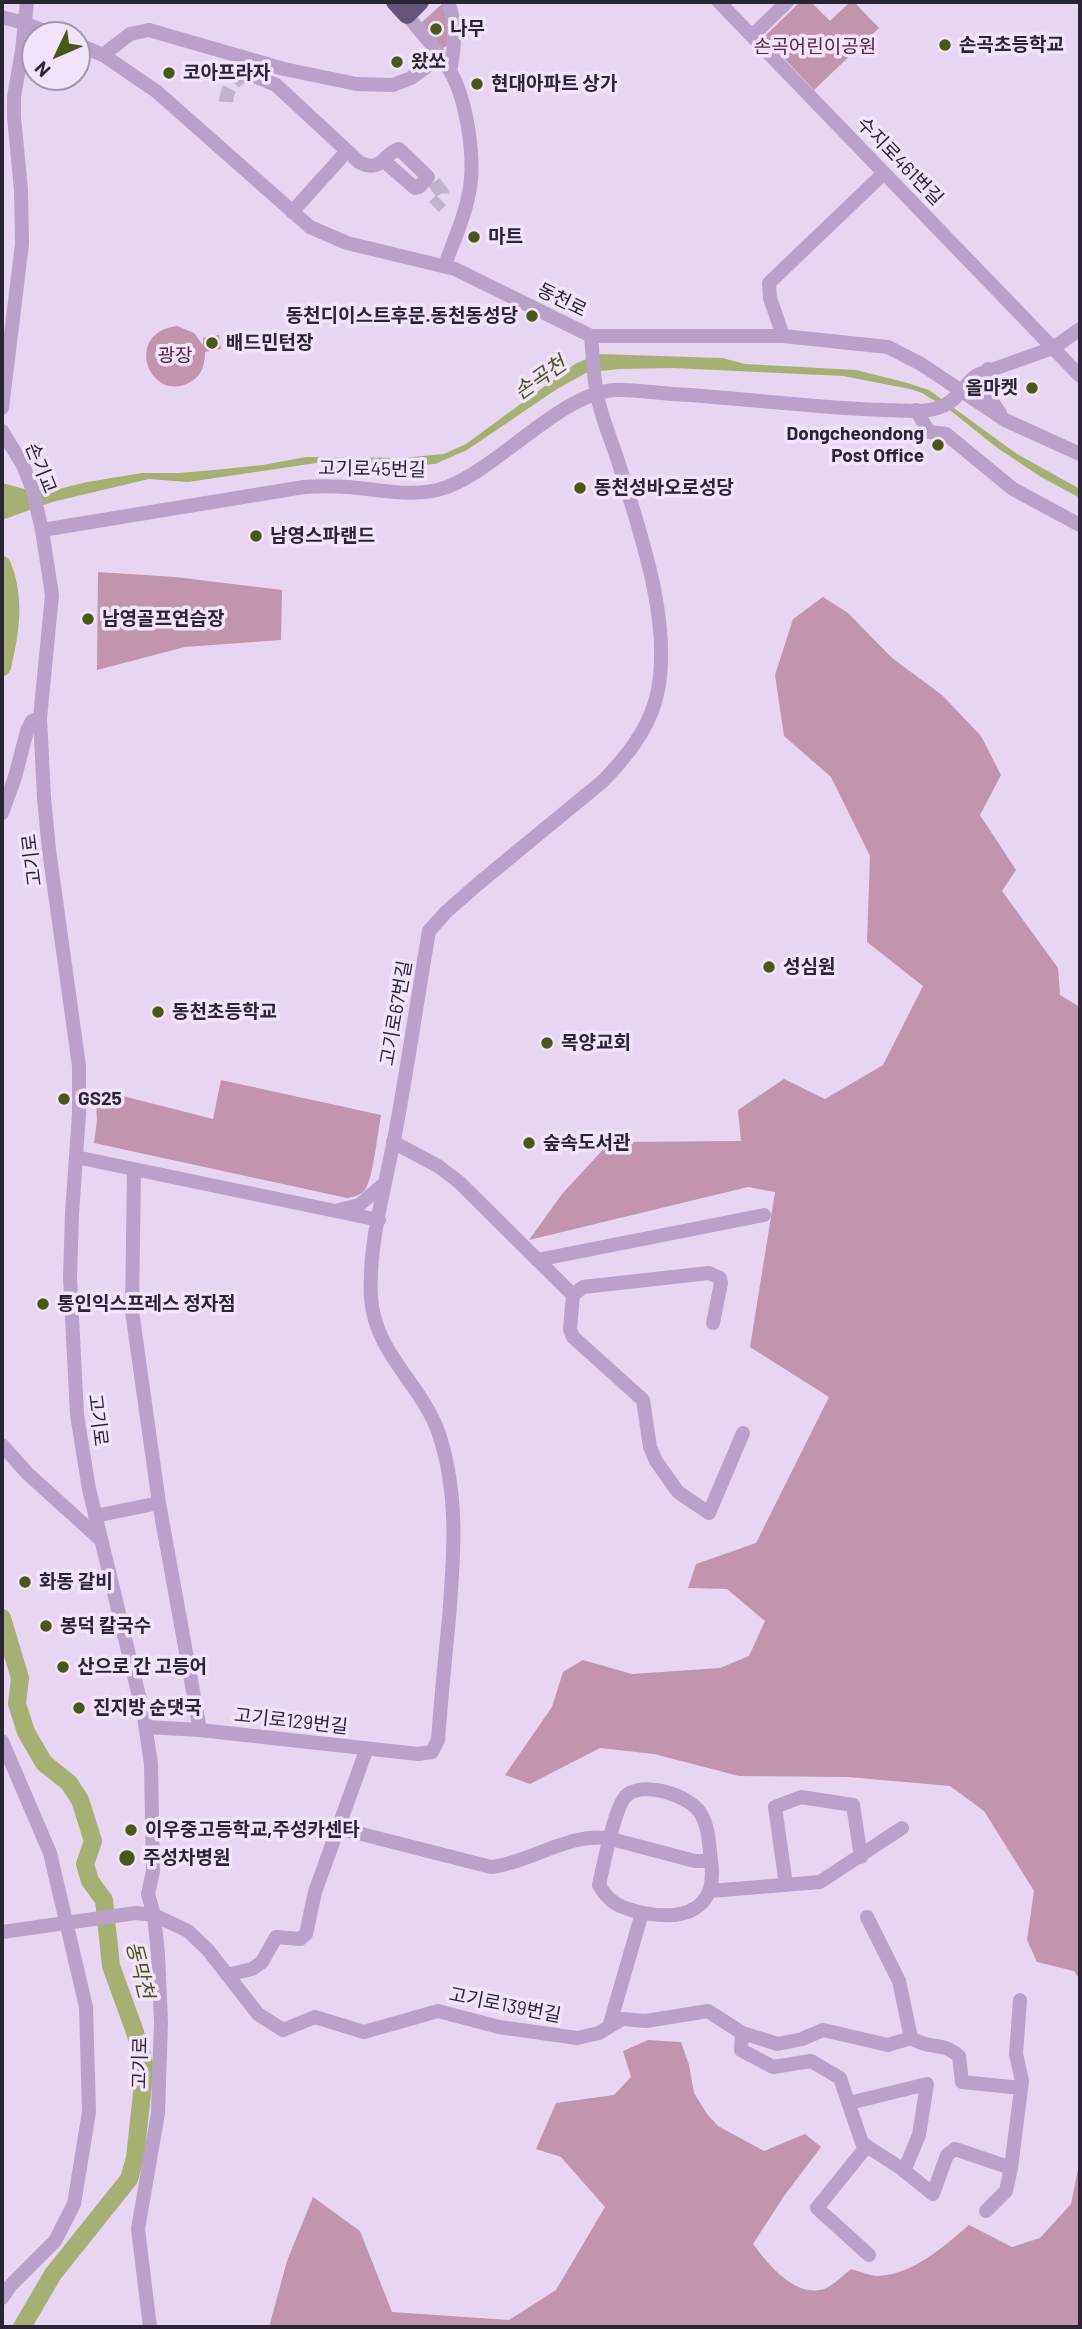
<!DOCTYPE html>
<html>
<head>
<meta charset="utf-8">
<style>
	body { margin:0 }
	#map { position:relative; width:1082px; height:2329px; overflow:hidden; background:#e8d5f2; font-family:Barlow,sans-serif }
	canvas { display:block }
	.frame { position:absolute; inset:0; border:4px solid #2b2434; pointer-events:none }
	.north { position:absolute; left:21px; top:21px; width:70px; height:70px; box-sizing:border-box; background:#f2e2fa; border:2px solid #a296ab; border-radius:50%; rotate:226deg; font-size:19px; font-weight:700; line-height:28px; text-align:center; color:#2b2434 }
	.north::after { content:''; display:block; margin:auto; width:24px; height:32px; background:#4b5718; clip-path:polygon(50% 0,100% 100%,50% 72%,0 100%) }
</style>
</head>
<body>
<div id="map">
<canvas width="1082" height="2329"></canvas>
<div class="frame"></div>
<div class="north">N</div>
</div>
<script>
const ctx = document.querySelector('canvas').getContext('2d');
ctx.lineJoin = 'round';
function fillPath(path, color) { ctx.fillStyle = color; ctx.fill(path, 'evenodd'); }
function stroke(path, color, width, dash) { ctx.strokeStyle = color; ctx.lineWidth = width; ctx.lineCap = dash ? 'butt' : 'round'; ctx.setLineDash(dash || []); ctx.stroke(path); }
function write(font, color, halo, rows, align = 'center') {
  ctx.font = font + ' Barlow,"Noto Sans KR",sans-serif'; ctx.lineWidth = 7; ctx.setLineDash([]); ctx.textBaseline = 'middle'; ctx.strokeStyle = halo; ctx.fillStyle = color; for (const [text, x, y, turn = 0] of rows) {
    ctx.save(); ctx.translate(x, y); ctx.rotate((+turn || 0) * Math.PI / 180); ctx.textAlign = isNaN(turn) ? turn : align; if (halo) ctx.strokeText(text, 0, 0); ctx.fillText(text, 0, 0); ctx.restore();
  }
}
const green = new Path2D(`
	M 800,2 L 811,2 L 830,21 L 850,2 L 854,2 L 879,28 L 814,90 L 764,37 Z
	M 442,4 L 447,17 L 448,45 L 440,50 L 421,23 Z
	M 177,326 L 194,333 L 203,345 L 203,338 L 219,335 L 221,349 L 205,352 C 205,364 202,375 192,381 C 151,407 121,333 177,326 Z
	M 98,572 L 175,577 L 282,590 L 281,640 L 185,647 L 97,670 Z
	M 823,597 L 848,613 L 892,658 L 942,695 L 981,736 L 1001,775 L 980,815 L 1016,870 L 1002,891 L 1058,968 L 1060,995 L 1080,1007 L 1080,1980 L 1074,1971 L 1037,1962 L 1027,1940 L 1034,1891 L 984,1811 L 950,1786 L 848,1777 L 739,1776 L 654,1754 L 600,1748 L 530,1784 L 505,1775 L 552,1707 L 563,1672 L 583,1660 L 632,1674 L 720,1668 L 749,1656 L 765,1621 L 727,1589 L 688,1588 L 696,1564 L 756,1543 L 829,1397 L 750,1347 L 775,1192 L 748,1187 L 529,1240 L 562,1194 L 610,1142 L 741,1141 L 738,1110 L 784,1079 L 825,1099 L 883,1065 L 923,986 L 867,942 L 870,856 L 831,777 L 784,736 L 775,675 L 793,619 Z
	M 221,1080 L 381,1115 C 378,1131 373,1177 366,1188 C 362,1195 354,1197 347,1198 L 94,1143 L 97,1120 L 95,1089 L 213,1119 Z
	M 648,2040 L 681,2042 L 689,2065 L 694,2093 L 707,2114 L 718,2126 L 764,2151 L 805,2134 L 821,2147 L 784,2196 L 753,2244 C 768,2264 795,2298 824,2289 C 833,2286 843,2275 851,2269 C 859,2271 870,2276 878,2276 C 914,2274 943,2247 969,2225 L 1012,2247 L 1040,2238 L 1071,2204 L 1080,2159 L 1080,2327 L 269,2327 L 287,2261 L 313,2197 L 360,2231 L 392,2312 L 509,2320 L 556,2290 L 605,2207 L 561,2157 L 536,2149 L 556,2103 L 614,2095 L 631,2077 L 623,2051 Z`);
const water = new Path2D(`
	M 598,354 L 722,358 L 745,364 L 856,370 L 904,382 L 929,390 L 1017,454 L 1080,489 L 1080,498 L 1041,477 L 996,447 L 951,411 L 922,393 L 910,389 L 843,376 L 673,368 L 618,369 L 586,373 L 557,389 L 467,450 L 435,464 L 419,465 L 323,462 L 188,482 L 149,479 L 52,502 L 2,520 L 2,483 L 28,490 L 51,491 L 87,482 L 142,473 L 179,473 L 214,470 L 263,465 L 306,457 L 402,458 L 444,454 L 466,444 L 575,364 Z`);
const river = new Path2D(`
	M 2,565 C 16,599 10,633 2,667
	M 2,1618 L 20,1678 L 17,1704 L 26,1732 L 44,1763 L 69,1783 L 80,1800 L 93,1841 L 85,1864 L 90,1881 L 104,1900 L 111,1966 L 135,2032 L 145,2066 L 135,2158 L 129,2179 L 53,2274 L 22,2327`);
const minorTunnel = new Path2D(`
	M 226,102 C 227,87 236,75 252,75
	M 434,182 L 442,193 L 442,199 L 434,207`);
const minor = new Path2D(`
	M 448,2 C 457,24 455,48 450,71
	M 719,2 L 1080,376
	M 407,15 C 421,33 439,51 450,71 C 467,100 476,160 469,193 C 465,217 453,242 445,265
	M 2,17 L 24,23 L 54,35
	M 752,36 L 787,2
	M 77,44 L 103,55 L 156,91 L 310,227 L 347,243 L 455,269 L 591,336 L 783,336 L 888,347 L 921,364 L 1005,420 L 1080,454
	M 103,55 L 130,34 L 149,30 L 284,69 L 357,84 L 393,85 L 411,78 L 440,57
	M 252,75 L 276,85 L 359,162 C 382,174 382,154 399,149 L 428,177 L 419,187 L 415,188 L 384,161
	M 292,212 L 347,151
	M 783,336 L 770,298 L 769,283 L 884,173
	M 988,369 C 987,388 988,398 1000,413
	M 2,408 L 22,244 L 21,190 L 14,117 L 14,97 L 22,51 L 27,2
	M 916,410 L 929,432 L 946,434 L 1013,489 L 1080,525
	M 2,431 L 23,465 L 32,488 L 42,530 L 52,595 L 40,718 L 44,798 L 49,850 L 79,1066 L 79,1114 L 72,1214 L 70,1278 L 77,1415 L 89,1489 L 144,1717 L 151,1764 L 153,1871 L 148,1894 L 154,1915 L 158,1954 L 161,2022 L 158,2113 L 138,2229 L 150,2327
	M 42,530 L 304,487 C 319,486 332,486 347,487 C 379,489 415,499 447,487 C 500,467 561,393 615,390 C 634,389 654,393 673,394 C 744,398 814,408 885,410 C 903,410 926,414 943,406 C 959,399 963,385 977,375 L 1053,348 L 1080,329
	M 2,813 L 15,777 L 27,731 L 32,721 L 40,718
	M 393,1142 L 438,1166 L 459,1182 L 573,1295 L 570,1329 L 573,1337 L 643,1400 L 650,1447 L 656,1461 L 678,1492 L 709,1513 L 743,1433
	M 76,1157 L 379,1220
	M 134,1170 L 132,1311 L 159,1503 L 200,1730
	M 339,1210 L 359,1205 L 385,1183
	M 537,1260 L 764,1215
	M 573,1295 L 583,1287 L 709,1273 L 720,1278 L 721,1283 L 713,1323
	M 2,1445 L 28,1474 L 100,1539
	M 95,1516 L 159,1503
	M 146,1727 L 200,1730 L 418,1754 L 432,1752 L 438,1740 C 441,1699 445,1659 449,1618 C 454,1555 459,1495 439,1434 C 422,1384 375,1354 371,1298 C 368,1246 384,1191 394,1140 C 407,1071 417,1001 429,931 L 446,912 L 479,883 L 603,781 C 625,758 646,733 655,702 C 676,632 639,528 618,461 C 611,439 601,417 597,394 C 593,375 593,355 591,336
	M 2,1741 L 50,1853 L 86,2007 L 89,2112 L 74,2204 L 55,2241 L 10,2286 L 2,2298
	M 338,1828 L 491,1867 C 529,1863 574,1830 611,1839 L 695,1861 L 711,1861 C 718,1909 685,1921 644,1913 C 624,1909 609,1904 599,1885 C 603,1867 614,1810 625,1797 C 641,1779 690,1795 701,1814 C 709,1828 709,1845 711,1861
	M 786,1885 L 775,1807 L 801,1797 L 853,1805 L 861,1857
	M 710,1891 L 820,1882 L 902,1828
	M 867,1917 L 899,1981 L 911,2038 C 932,2051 940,2040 959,2056 L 962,2082 L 1021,2088
	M 2,1932 L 136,1913 L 154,1915 L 188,1931 L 208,1950 L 258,2014 L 283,2030 L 315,2017 L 364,2032 L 438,2011 L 499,2027 L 577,2038 L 599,2033 L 622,2019 L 646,2021 L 708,2011 L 742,2033 L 741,2050 L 773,2067 L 811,2061 L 840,2078 L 862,2143 L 902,2169 L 933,2194 L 947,2155 L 955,2149 L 1011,2168 L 1006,2191 L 986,2211
	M 227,1975 L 252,1969 L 262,1962 L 276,1937 L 300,1939 L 306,1934 L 315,1892 L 367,1748
	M 609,2027 L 642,1913
	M 742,2033 L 778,2044 L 802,2039 L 823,2030 L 888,2045 L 911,2038
	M 849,2103 L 927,2084 L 919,2135 L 904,2171
	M 867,2146 L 817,2208 L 869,2255
	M 1011,2168 L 1022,2081 L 1016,2054 L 1020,2000`);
const major = new Path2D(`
	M 395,2 L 407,15 L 420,2`);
const markers = [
	[436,29,7,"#4b5718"],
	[945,45,7,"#4b5718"],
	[397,62,7,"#4b5718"],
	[169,73,7,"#4b5718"],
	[477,84,7,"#4b5718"],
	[474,237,7,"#4b5718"],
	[532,316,7,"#4b5718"],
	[212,343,7,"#4b5718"],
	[1032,388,7,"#4b5718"],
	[938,445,7,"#4b5718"],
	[580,488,7,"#4b5718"],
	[256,536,7,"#4b5718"],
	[88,619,7,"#4b5718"],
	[769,967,7,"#4b5718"],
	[158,1012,7,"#4b5718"],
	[547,1043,7,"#4b5718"],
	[64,1099,7,"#4b5718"],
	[529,1143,7,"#4b5718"],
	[43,1304,7,"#4b5718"],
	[25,1582,7,"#4b5718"],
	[46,1626,7,"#4b5718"],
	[63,1667,7,"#4b5718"],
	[79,1708,7,"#4b5718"],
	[131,1830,7,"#4b5718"],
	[127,1858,9,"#4b5718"]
];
const poiNames = [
	["나무",450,29],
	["손곡초등학교",959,45],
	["왔쏘",411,62],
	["코아프라자",183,73],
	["현대아파트 상가",491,84],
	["마트",488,237],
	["동천디이스트후문.동천동성당",518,316,"right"],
	["배드민턴장",226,343],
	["올마켓",1018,388,"right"],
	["Dongcheondong",924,434,"right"],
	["Post Office",924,456,"right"],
	["동천성바오로성당",594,488],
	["남영스파랜드",270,536],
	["남영골프연습장",102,619],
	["성심원",783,967],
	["동천초등학교",172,1012],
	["목양교회",561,1043],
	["GS25",78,1099],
	["숲속도서관",543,1143],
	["통인익스프레스 정자점",57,1304],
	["화동 갈비",39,1582],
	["봉덕 칼국수",60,1626],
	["산으로 간 고등어",77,1667],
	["진지방 순댓국",93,1708],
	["이우중고등학교,주성카센타",145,1830],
	["주성차병원",143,1858]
];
const parkNames = [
	["손곡어린이공원",815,47],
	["광장",175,356]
];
const streetNames = [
	["수지로461번길",900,161,46],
	["동천로",562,300,26],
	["손기교",41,468,68],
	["고기로45번길",372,469,1],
	["고기로",32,860,-97],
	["고기로67번길",396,1013,-80],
	["고기로",98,1420,83],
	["고기로129번길",291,1721,6],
	["고기로139번길",505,2005,11],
	["고기로",140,2063,-89]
];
const waterNames = [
	["손곡천",540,378,-35],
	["동막천",140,1970,76]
];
fillPath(green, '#c195ad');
fillPath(water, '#a6b073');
stroke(river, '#a6b073', 18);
stroke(minorTunnel, '#c2b2cc', 14, [14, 7]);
stroke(minor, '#b9a1ca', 14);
stroke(major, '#645477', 18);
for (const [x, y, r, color] of markers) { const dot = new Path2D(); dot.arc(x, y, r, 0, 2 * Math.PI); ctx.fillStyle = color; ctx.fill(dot); stroke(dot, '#f2e2fa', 2.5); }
write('bold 19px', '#2b2434', '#f2e2fa', poiNames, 'left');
write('19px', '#53273e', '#f2e2fa', parkNames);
write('19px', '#2b2434', '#f2e2fa', streetNames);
write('italic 21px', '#4b5718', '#f2e2fa', waterNames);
</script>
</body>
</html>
